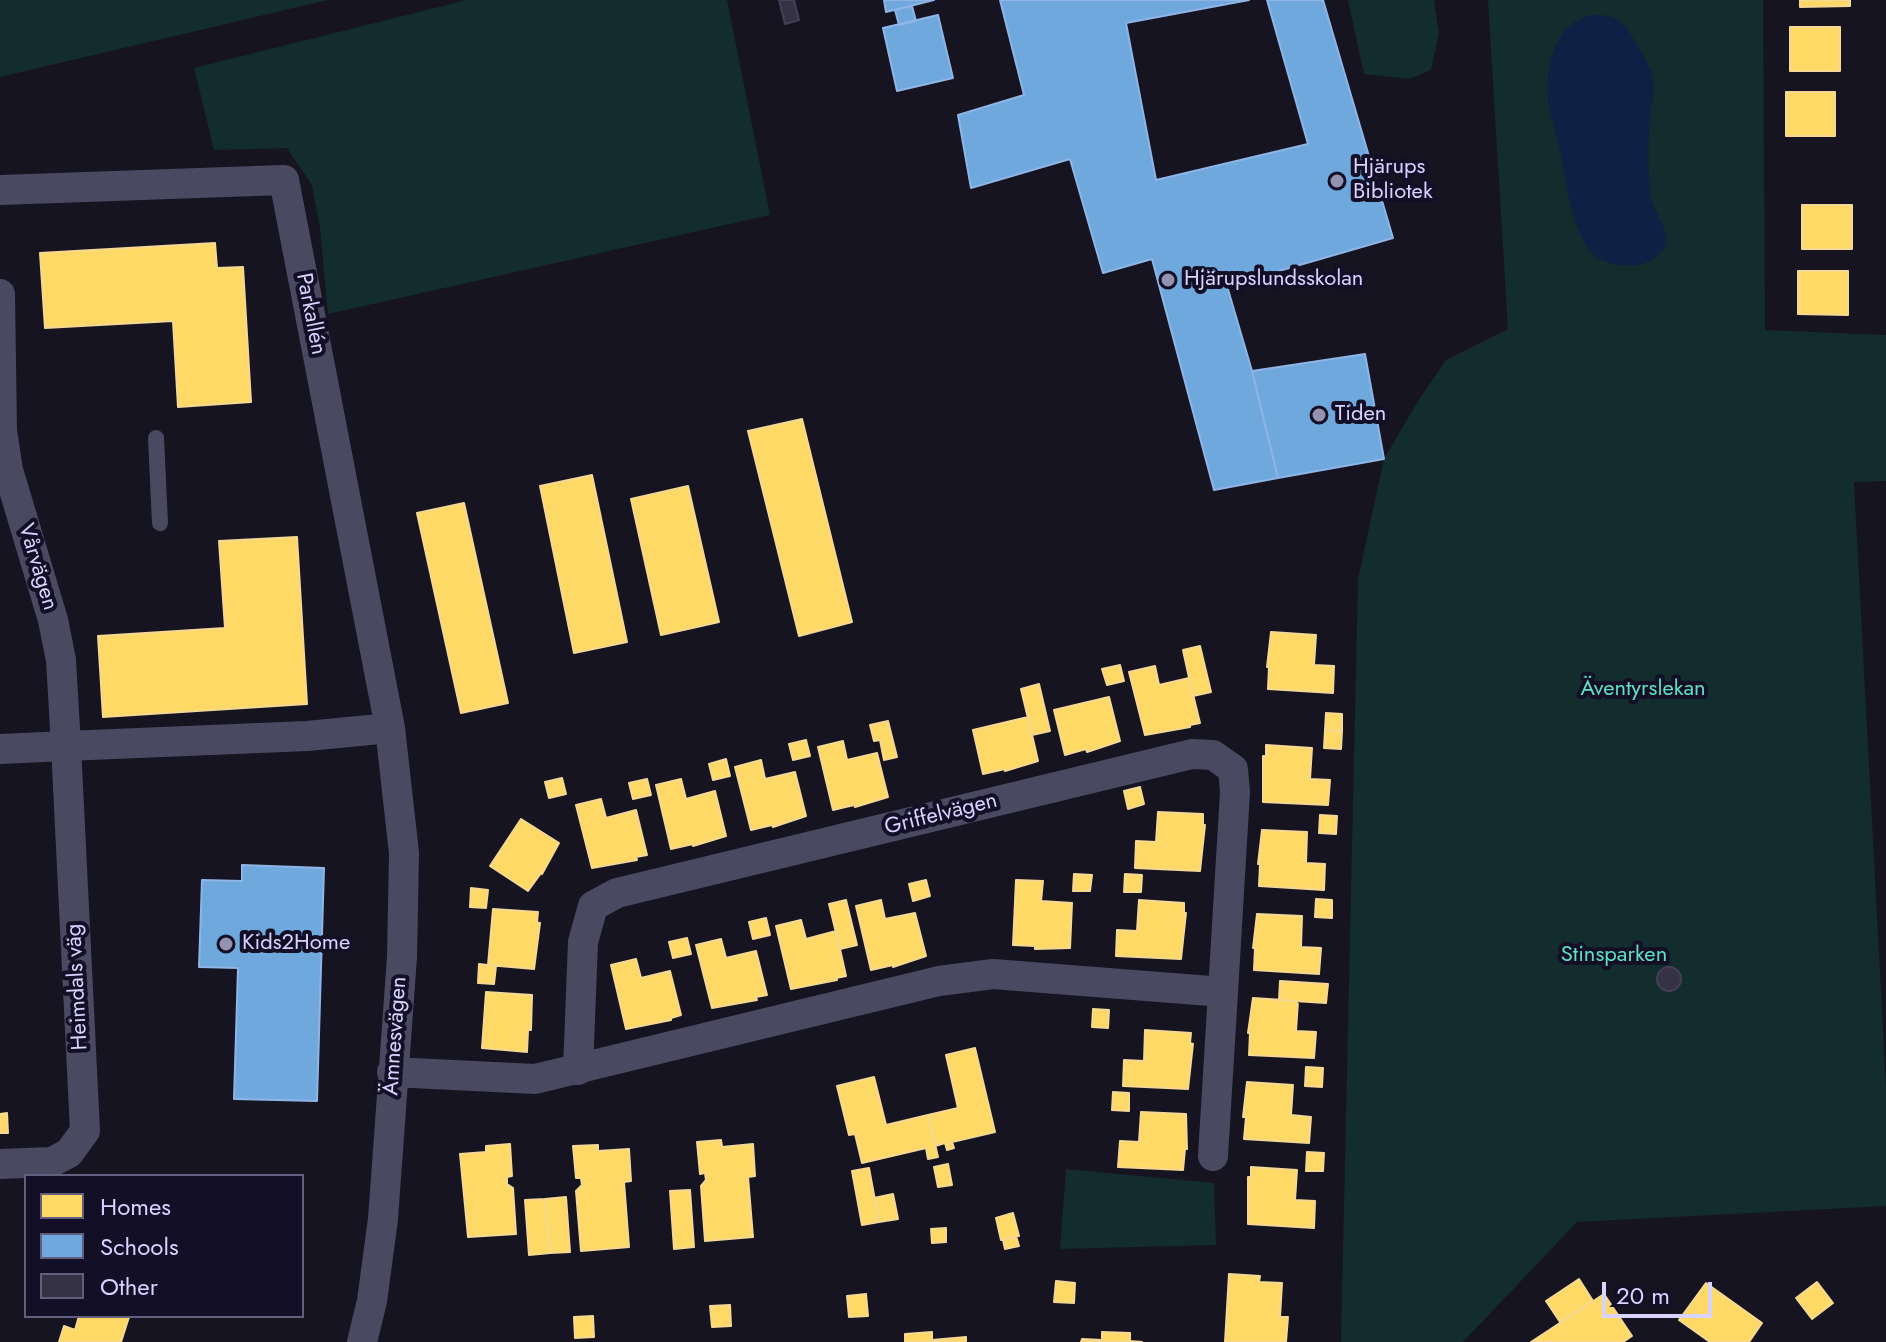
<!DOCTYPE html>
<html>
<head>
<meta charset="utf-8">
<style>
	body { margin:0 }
	#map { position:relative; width:1886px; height:1342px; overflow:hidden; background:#161421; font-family:Jost,sans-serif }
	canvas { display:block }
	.legend { position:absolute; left:24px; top:1174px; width:280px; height:144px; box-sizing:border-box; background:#130f26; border:2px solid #625e7d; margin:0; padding:10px 14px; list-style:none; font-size:24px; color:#d9d4ff }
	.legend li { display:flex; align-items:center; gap:16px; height:40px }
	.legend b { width:40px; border:2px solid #625e7d }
	.scale { position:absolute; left:1602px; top:1282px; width:110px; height:36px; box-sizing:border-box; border:4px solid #d9d4ff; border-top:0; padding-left:10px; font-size:24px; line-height:28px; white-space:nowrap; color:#d9d4ff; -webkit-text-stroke:6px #130f26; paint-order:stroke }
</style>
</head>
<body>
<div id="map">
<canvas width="1886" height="1342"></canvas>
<ul class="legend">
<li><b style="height:22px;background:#ffd966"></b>Homes</li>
<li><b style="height:22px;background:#6fa8dc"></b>Schools</li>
<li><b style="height:22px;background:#343243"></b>Other</li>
</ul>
<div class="scale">20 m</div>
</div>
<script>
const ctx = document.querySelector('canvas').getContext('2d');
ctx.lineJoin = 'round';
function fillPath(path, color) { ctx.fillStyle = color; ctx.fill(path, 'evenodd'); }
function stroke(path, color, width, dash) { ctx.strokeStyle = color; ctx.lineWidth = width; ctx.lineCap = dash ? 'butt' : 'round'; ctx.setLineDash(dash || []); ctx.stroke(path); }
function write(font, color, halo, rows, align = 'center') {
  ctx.font = font + ' Jost,sans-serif'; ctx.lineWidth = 8; ctx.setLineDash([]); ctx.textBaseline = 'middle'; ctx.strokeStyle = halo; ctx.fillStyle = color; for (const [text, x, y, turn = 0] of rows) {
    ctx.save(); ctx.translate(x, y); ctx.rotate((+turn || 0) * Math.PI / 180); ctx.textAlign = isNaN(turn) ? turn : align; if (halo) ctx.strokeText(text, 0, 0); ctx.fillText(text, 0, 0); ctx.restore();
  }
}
const green = new Path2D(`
	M 0,0 L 328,0 L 0,77 Z
	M 467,0 L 727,0 L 770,215 L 328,314 L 320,228 L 312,185 L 287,148 L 214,150 L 194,68 Z
	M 1348,0 L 1434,0 L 1439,33 L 1431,70 L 1409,79 L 1364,74 Z
	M 1488,0 L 1763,0 L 1765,330 L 1886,335 L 1886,481 L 1854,482 L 1886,1087 L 1886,1206 L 1577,1222 L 1463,1342 L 1341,1342 L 1358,579 L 1384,459 L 1418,401 L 1446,360 L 1508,329 Z
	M 1066,1169 L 1214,1183 L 1216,1245 L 1060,1249 Z`);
const water = new Path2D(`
	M 1593,15 C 1603,15 1614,15 1622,23 C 1631,32 1649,63 1652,75 C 1656,90 1651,104 1650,118 C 1648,141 1648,167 1650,191 C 1651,208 1668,226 1666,243 C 1665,252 1653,260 1645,263 C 1628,269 1600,265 1589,250 C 1571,224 1567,186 1561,156 C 1558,137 1549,116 1548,97 C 1546,63 1555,22 1593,15 Z`);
const homes = new Path2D(`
	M 1800,0 L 1850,0 L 1850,6 L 1800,7 Z
	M 1790,27 L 1840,27 L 1840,71 L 1790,71 Z
	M 1786,92 L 1835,92 L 1835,136 L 1786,136 Z
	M 1802,205 L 1852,205 L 1852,249 L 1802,249 Z
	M 215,243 L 217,268 L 243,267 L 251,402 L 178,407 L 173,321 L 45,328 L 40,253 Z
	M 1798,271 L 1848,271 L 1848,315 L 1798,314 Z
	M 802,419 L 852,622 L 799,636 L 748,431 Z
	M 592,475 L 627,642 L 574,653 L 540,486 Z
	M 688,486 L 719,622 L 661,635 L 631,499 Z
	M 464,503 L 508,703 L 461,713 L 417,513 Z
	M 297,537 L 307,704 L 103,717 L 98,636 L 225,628 L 219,541 Z
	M 1271,632 L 1316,635 L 1314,665 L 1334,666 L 1333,693 L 1268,689 L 1269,667 L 1267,667 Z
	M 1200,646 L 1211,692 L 1193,696 L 1183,650 Z
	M 1120,665 L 1124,681 L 1107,685 L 1102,669 Z
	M 1155,666 L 1159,685 L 1189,678 L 1200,723 L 1190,725 L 1190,727 L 1145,735 L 1129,672 Z
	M 1039,684 L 1050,731 L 1032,735 L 1021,689 Z
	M 1109,697 L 1120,741 L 1087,752 L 1086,749 L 1065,755 L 1054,710 Z
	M 1326,713 L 1342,714 L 1342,731 L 1325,730 Z
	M 1028,717 L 1038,761 L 1005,771 L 1005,769 L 983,774 L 973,730 Z
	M 888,721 L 897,757 L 884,760 L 880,740 L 874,741 L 870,725 Z
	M 1325,730 L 1342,731 L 1341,749 L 1324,748 Z
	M 806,740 L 810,756 L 793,760 L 789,744 Z
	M 843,741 L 847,760 L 877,753 L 888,797 L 855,807 L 854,805 L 833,810 L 818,747 Z
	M 1266,745 L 1312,748 L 1310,779 L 1330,780 L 1328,805 L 1263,802 L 1263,756 L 1266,756 Z
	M 726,759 L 730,776 L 713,780 L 709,764 Z
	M 761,760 L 765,779 L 795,772 L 806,816 L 773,827 L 772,825 L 751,830 L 735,767 Z
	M 562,778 L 566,794 L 549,798 L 545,782 Z
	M 647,779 L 651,795 L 633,799 L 629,783 Z
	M 681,779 L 686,799 L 715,791 L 726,836 L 693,846 L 693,844 L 671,849 L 656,785 Z
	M 1140,787 L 1144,804 L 1128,809 L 1124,791 Z
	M 601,799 L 606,818 L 636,810 L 647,855 L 636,857 L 637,860 L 592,868 L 576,805 Z
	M 1158,812 L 1203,814 L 1203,825 L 1205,825 L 1200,871 L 1135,868 L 1136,841 L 1156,842 Z
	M 1320,815 L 1337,816 L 1336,834 L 1319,833 Z
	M 521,819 L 559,843 L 542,874 L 541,873 L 528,891 L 490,866 Z
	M 1262,830 L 1307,832 L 1306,863 L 1325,864 L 1324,890 L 1259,886 L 1260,864 L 1258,864 Z
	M 1074,874 L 1092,875 L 1090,891 L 1073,891 Z
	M 1125,874 L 1142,875 L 1141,892 L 1124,892 Z
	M 926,880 L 930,896 L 913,901 L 909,884 Z
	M 1016,880 L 1043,881 L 1041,901 L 1072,903 L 1070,948 L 1035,949 L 1035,946 L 1013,945 Z
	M 471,888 L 488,890 L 486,908 L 470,907 Z
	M 1316,899 L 1332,900 L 1332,918 L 1315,917 Z
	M 846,900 L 857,945 L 840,949 L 829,904 Z
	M 881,900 L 885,919 L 915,913 L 926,956 L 893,967 L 893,965 L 871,970 L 856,906 Z
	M 1139,900 L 1184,903 L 1184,913 L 1186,913 L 1181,959 L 1116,956 L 1117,930 L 1137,931 Z
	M 493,909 L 538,912 L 537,922 L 540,923 L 534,969 L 488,965 Z
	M 1257,914 L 1302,916 L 1301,947 L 1321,948 L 1319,974 L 1254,970 L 1255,948 L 1253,948 Z
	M 766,918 L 770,935 L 753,939 L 749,922 Z
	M 801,920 L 806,939 L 836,931 L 846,976 L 836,978 L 837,980 L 791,989 L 776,926 Z
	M 687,938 L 691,954 L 673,958 L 669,942 Z
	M 721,939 L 726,958 L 756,951 L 767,995 L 756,997 L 757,1000 L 712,1008 L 696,945 Z
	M 636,959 L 641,978 L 670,971 L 681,1015 L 671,1018 L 671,1020 L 626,1029 L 611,965 Z
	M 479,964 L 496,966 L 494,984 L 478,983 Z
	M 1280,981 L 1328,984 L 1326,1003 L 1279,1000 Z
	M 486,992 L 532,995 L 531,1030 L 528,1030 L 527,1052 L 482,1048 Z
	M 1253,998 L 1298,1001 L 1296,1031 L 1316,1032 L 1314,1058 L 1249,1055 L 1250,1033 L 1248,1033 Z
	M 1093,1009 L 1109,1010 L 1108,1028 L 1092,1027 Z
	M 1145,1030 L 1191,1033 L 1190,1043 L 1193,1044 L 1188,1089 L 1123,1086 L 1124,1060 L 1144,1061 Z
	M 975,1048 L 995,1132 L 952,1142 L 954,1148 L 947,1150 L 945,1143 L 935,1146 L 928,1115 L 958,1108 L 946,1055 Z
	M 1306,1067 L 1323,1068 L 1322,1087 L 1305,1086 Z
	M 874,1077 L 886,1125 L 928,1115 L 938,1157 L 928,1159 L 926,1148 L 862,1163 L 855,1134 L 849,1135 L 837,1086 Z
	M 1247,1082 L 1293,1085 L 1291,1115 L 1311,1117 L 1309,1143 L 1244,1139 L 1246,1117 L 1243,1117 Z
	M 1113,1092 L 1129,1093 L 1129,1111 L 1112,1110 Z
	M 1141,1112 L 1186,1114 L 1187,1149 L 1185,1149 L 1183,1170 L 1118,1167 L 1120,1141 L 1139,1142 Z
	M 7,1113 L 8,1133 L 0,1133 L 0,1114 Z
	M 721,1140 L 722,1147 L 753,1144 L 755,1176 L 748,1177 L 753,1237 L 705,1241 L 701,1186 L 706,1180 L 705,1173 L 700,1174 L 697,1142 Z
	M 510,1144 L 512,1176 L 507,1177 L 507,1184 L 513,1188 L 516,1234 L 468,1237 L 460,1154 L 486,1152 L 486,1146 Z
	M 598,1145 L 598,1151 L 629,1149 L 631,1181 L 624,1182 L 629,1247 L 581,1251 L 576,1191 L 582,1185 L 581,1178 L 576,1178 L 573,1146 Z
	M 1307,1152 L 1324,1153 L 1323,1171 L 1306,1171 Z
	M 948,1164 L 952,1185 L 938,1187 L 934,1167 Z
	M 1251,1167 L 1297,1170 L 1295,1200 L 1315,1201 L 1314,1228 L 1248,1224 L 1248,1177 L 1251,1177 Z
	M 869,1168 L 879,1222 L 862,1225 L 852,1171 Z
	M 690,1190 L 694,1247 L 674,1249 L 670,1191 Z
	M 893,1194 L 898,1219 L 879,1222 L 874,1198 Z
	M 566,1197 L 570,1252 L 550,1253 L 545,1199 Z
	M 545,1199 L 550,1253 L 529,1255 L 525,1200 Z
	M 1013,1213 L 1019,1236 L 1001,1240 L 996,1218 Z
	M 946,1228 L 946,1242 L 932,1243 L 931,1229 Z
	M 1016,1236 L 1019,1246 L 1005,1249 L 1003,1240 Z
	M 1229,1274 L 1260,1276 L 1259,1282 L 1282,1283 L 1280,1317 L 1288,1317 L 1286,1342 L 1225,1342 Z
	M 1579,1279 L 1593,1301 L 1560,1322 L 1546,1301 Z
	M 1056,1281 L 1075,1283 L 1074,1303 L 1054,1302 Z
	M 1817,1282 L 1833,1303 L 1812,1319 L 1796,1298 Z
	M 1706,1283 L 1762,1323 L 1749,1342 L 1710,1342 L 1679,1320 Z
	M 866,1294 L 868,1316 L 849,1317 L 847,1296 Z
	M 1604,1294 L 1632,1336 L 1623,1342 L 1531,1342 Z
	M 730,1305 L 731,1326 L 712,1327 L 710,1306 Z
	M 79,1316 L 126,1316 L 129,1317 L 121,1342 L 59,1342 L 64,1326 L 75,1330 Z
	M 593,1316 L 594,1337 L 575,1338 L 574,1317 Z
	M 932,1332 L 932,1340 L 966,1337 L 966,1342 L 905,1342 L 905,1334 Z
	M 1102,1332 L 1130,1333 L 1130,1341 L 1142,1342 L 1081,1342 L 1082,1339 L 1102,1340 Z`);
const schools = new Path2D(`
	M 884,0 L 934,0 L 886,12 Z
	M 1000,0 L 1249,0 L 1126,23 L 1156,180 L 1308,144 L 1267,0 L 1323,0 L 1393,238 L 1227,286 L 1252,371 L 1278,478 L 1214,490 L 1152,259 L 1103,273 L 1070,159 L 971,188 L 958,115 L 1024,95 Z
	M 912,6 L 916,21 L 899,25 L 895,10 Z
	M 938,15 L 953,78 L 897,91 L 883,28 Z
	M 1365,354 L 1384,459 L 1278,478 L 1252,371 Z
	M 242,865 L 324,868 L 317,1101 L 234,1099 L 238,968 L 199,967 L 202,880 L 242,881 Z`);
const building = new Path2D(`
	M 779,0 L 794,0 L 799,20 L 785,24 Z
	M1657 979a12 12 0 1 1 24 0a12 12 0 1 1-24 0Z`);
const service = new Path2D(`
	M 156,438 L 160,523`);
const minor = new Path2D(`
	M 0,190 L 284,180 L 390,728 L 404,853 L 402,957 L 383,1219 L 372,1301 L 362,1342
	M 0,294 L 2,431 L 8,470 L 53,620 L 61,660 L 66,746 L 307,736 L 390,728
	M 0,749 L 66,746 L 85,1131 L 69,1153 L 52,1162 L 0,1164
	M 392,1072 L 535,1079 L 939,981 L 993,974 L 1223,992 L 1235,792 L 1233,769 L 1213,755 L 1192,754 L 617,893 L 593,906 L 583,942 L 578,1070
	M 1213,1156 L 1223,992`);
const markers = [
	[1337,181,8,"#9591b1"],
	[1168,280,8,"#9591b1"],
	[1319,415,8,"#9591b1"],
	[226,944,8,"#9591b1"]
];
const poiNames = [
	["Hjärups",1353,168],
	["Bibliotek",1353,193],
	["Hjärupslundsskolan",1184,280],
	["Tiden",1335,415],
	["Kids2Home",242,944]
];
const streetNames = [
	["Parkallén",310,314,79],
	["Vårvägen",37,567,73],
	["Griffelvägen",941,815,-14],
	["Heimdals väg",78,987,-93],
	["Ämnesvägen",396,1036,-86]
];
const parkNames = [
	["Äventyrslekan",1643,690],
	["Stinsparken",1614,956]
];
fillPath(green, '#132c2d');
fillPath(water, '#0d2144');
fillPath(homes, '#ffd966');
stroke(homes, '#f4d894', 2);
fillPath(schools, '#6fa8dc');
stroke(schools, '#8fb5e6', 2);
fillPath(building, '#343243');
stroke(building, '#433f54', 2);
stroke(service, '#4a4962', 16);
stroke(minor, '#4a4962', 30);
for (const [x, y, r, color] of markers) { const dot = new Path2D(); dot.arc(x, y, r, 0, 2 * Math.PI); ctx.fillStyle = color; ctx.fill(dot); stroke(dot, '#130f26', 3); }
write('22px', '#d9d4ff', '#130f26', poiNames, 'left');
write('22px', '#d9d4ff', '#130f26', streetNames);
write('22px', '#5fe0c0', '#130f26', parkNames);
</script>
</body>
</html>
